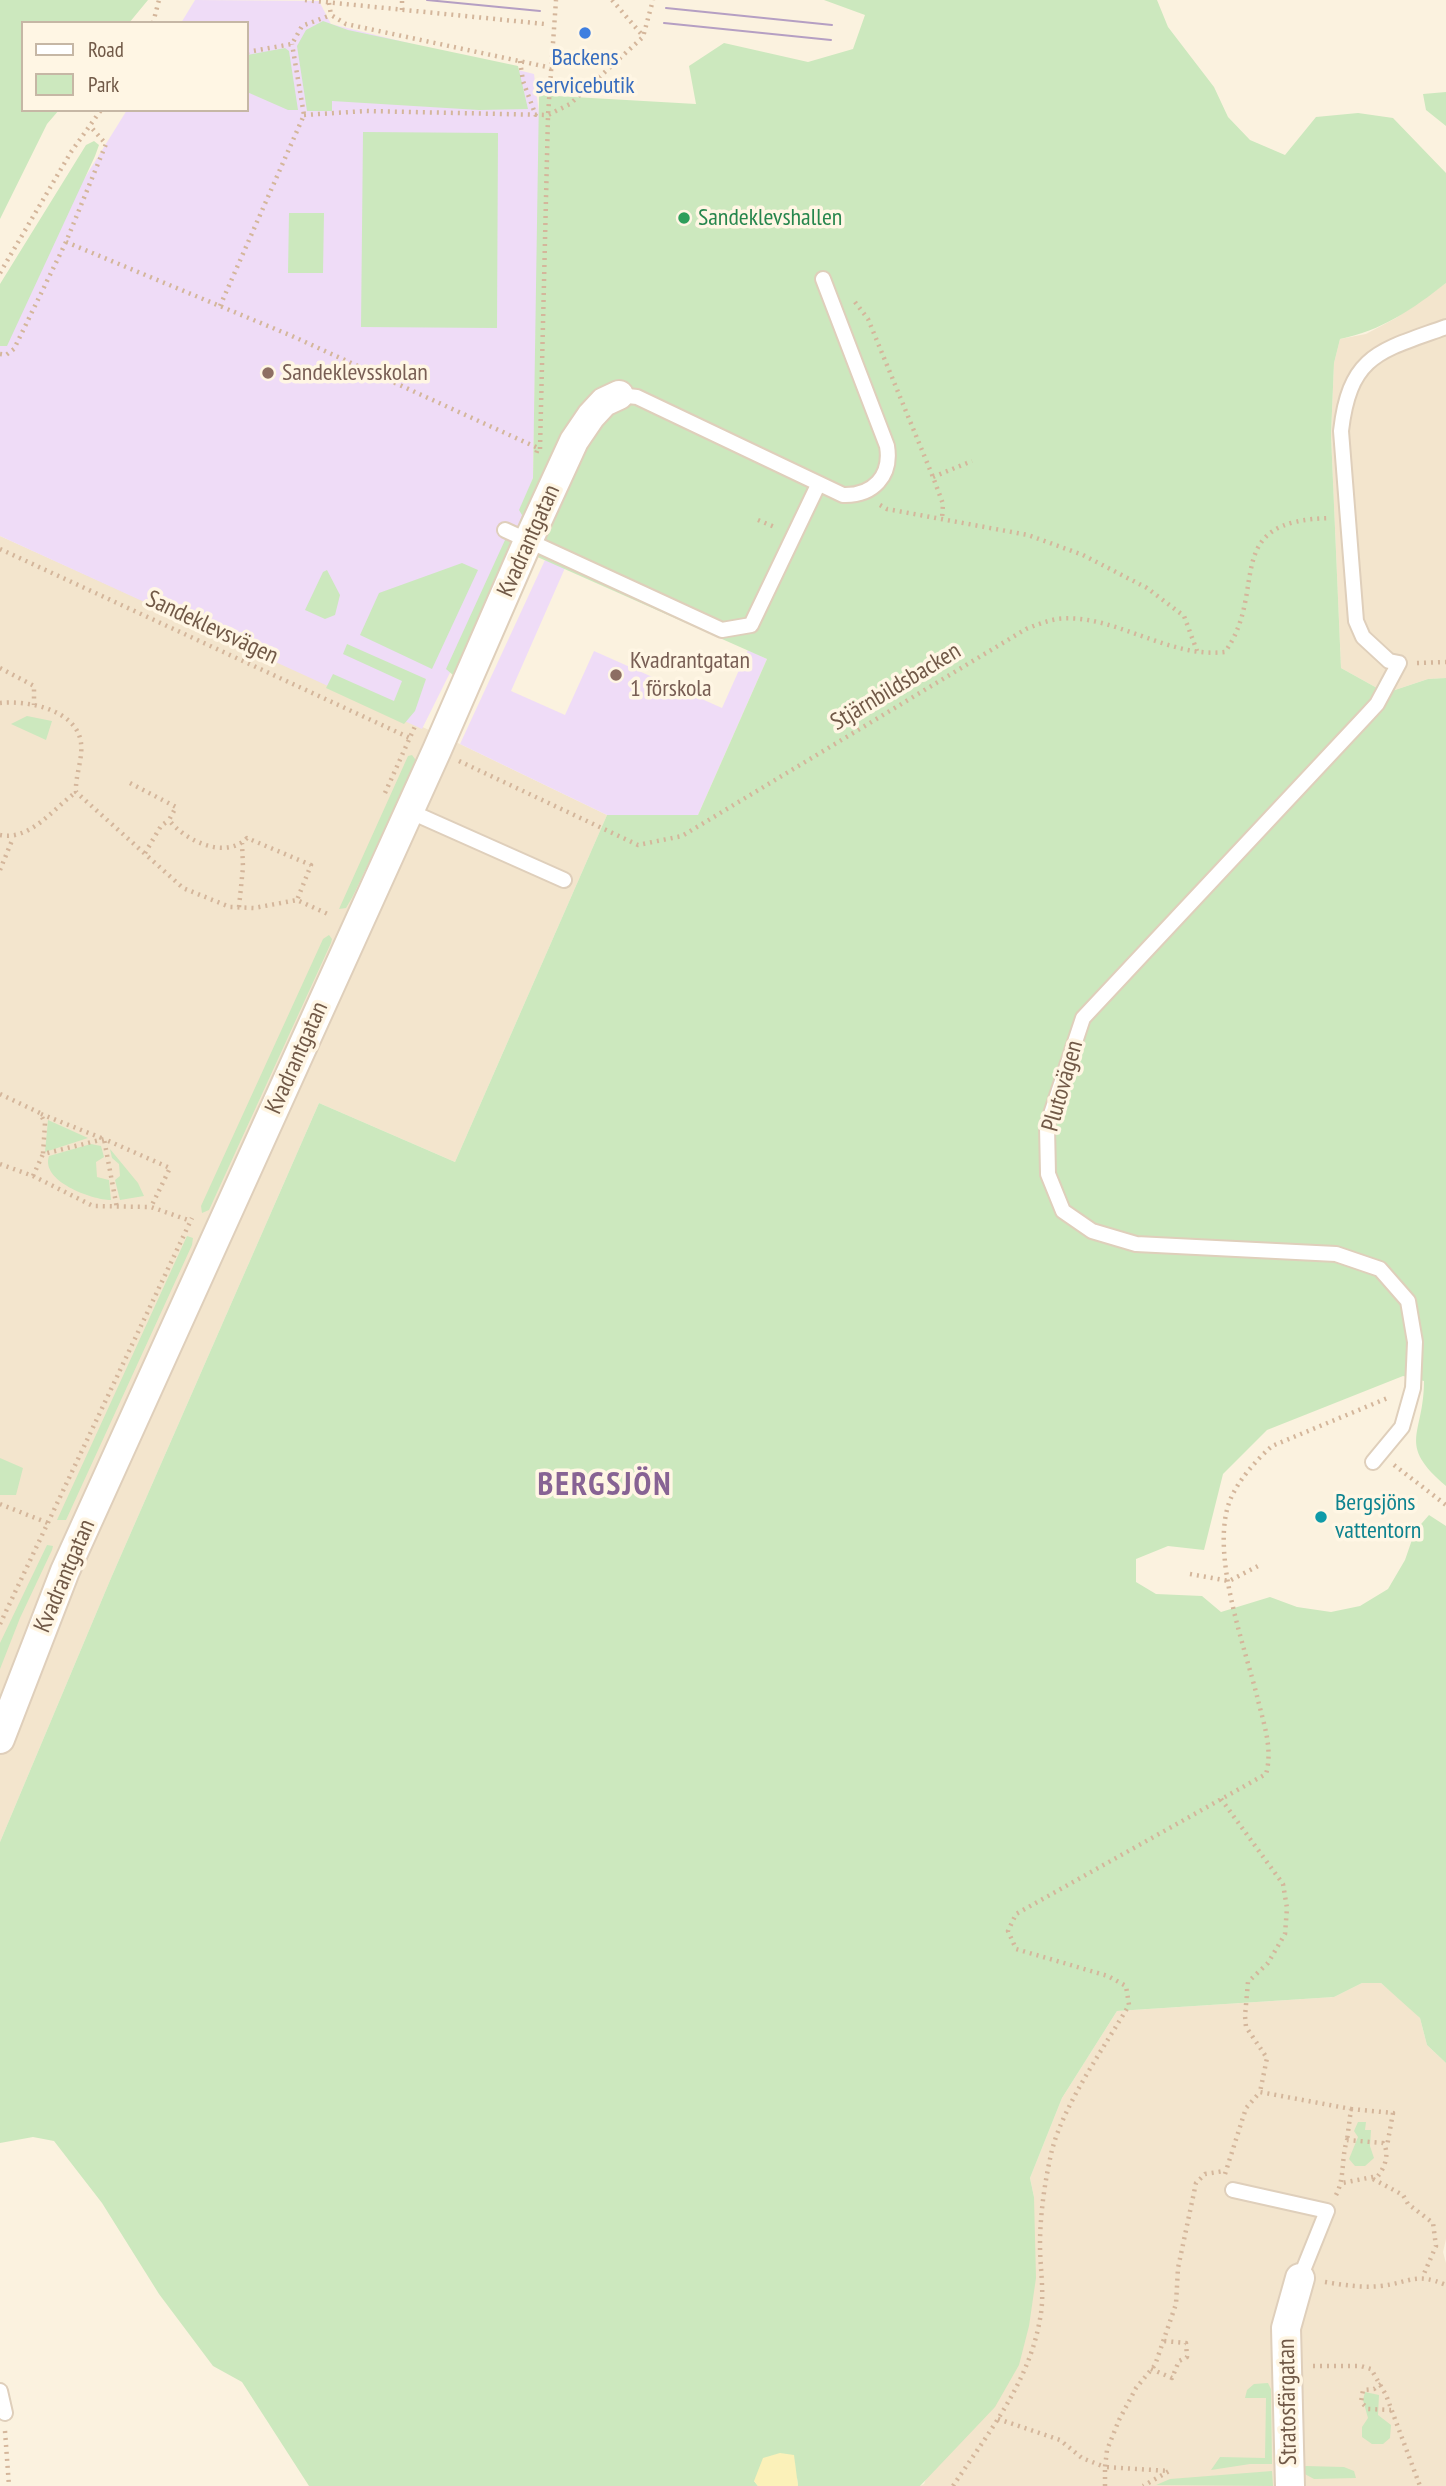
<!DOCTYPE html>
<html>
<head>
<meta charset="utf-8">
<style>
	body { margin:0 }
	#map { position:relative; width:1446px; height:2486px; overflow:hidden; background:#fbf2df; font-family:"PT Sans Narrow",sans-serif }
	canvas { display:block }
	.legend { position:absolute; left:21px; top:21px; width:228px; height:91px; box-sizing:border-box; background:#fff6e4; border:2px solid #c6b7a5; margin:0; padding:9px 12px; list-style:none; font-size:21px; color:#715947 }
	.legend li { display:flex; align-items:center; gap:14px; height:35px }
	.legend b { width:35px; border:2px solid #c6b7a5 }
</style>
</head>
<body>
<div id="map">
<canvas width="1446" height="2486"></canvas>
<ul class="legend">
<li><b style="height:9px;background:#fff"></b>Road</li>
<li><b style="height:19px;background:#cce8be"></b>Park</li>
</ul>
</div>
<script>
const ctx = document.querySelector('canvas').getContext('2d');
ctx.lineJoin = 'round';
function fillPath(path, color) { ctx.fillStyle = color; ctx.fill(path, 'evenodd'); }
function stroke(path, color, width, dash) { ctx.strokeStyle = color; ctx.lineWidth = width; ctx.lineCap = dash ? 'butt' : 'round'; ctx.setLineDash(dash || []); ctx.stroke(path); }
function write(font, color, halo, rows, align = 'center') {
  ctx.font = font + ' "PT Sans Narrow",sans-serif'; ctx.lineWidth = 7; ctx.setLineDash([]); ctx.textBaseline = 'middle'; ctx.strokeStyle = halo; ctx.fillStyle = color; for (const [text, x, y, turn = 0] of rows) {
    ctx.save(); ctx.translate(x, y); ctx.rotate((+turn || 0) * Math.PI / 180); ctx.textAlign = isNaN(turn) ? turn : align; if (halo) ctx.strokeText(text, 0, 0); ctx.fillText(text, 0, 0); ctx.restore();
  }
}
const residential = new Path2D(`
	M 1446,283 L 1446,678 L 1428,679 L 1386,693 L 1341,668 L 1331,435 L 1334,363 L 1340,339 L 1366,334 L 1396,318 Z
	M 0,536 L 460,744 L 607,815 L 455,1162 L 319,1103 L 111,1578 L 0,1842 Z
	M 1362,1983 L 1381,1983 L 1409,2006 L 1420,2018 L 1427,2045 L 1446,2063 L 1446,2239 L 1443,2252 L 1446,2263 L 1446,2486 L 920,2486 L 924,2484 L 1034,2197 L 1030,2178 L 1062,2098 L 1117,2011 L 1334,1997 Z`);
const education = new Path2D(`
	M 195,0 L 319,1 L 331,24 L 534,74 L 540,121 L 533,478 L 513,546 L 422,729 L 0,536 L 0,314 L 127,110 L 247,110 L 247,23 L 181,23 Z
	M 545,560 L 565,568 L 511,691 L 565,715 L 594,651 L 722,708 L 748,650 L 767,659 L 698,815 L 607,815 L 460,744 Z`);
const green = new Path2D(`
	M 0,0 L 148,0 L 129,23 L 23,23 L 23,110 L 59,110 L 47,124 L 0,219 Z
	M 824,0 L 1157,0 L 1168,27 L 1214,87 L 1228,117 L 1250,140 L 1285,155 L 1316,117 L 1358,113 L 1393,118 L 1446,173 L 1446,283 C 1413,309 1381,331 1340,339 L 1334,363 L 1331,435 L 1341,668 L 1386,693 L 1428,679 L 1446,678 L 1446,1486 C 1396,1443 1424,1436 1424,1381 L 1403,1376 L 1267,1430 L 1223,1474 L 1204,1550 L 1168,1546 L 1136,1559 L 1136,1582 L 1156,1594 L 1202,1596 L 1221,1612 L 1270,1597 L 1297,1607 L 1331,1612 L 1360,1606 L 1388,1589 L 1405,1560 L 1415,1531 L 1429,1515 L 1446,1526 L 1446,2063 L 1427,2045 L 1420,2018 L 1381,1983 L 1362,1983 L 1334,1997 L 1117,2011 L 1062,2098 L 1030,2178 L 1034,2197 L 1036,2278 L 1029,2326 L 1019,2365 L 995,2407 L 920,2486 L 798,2486 L 797,2478 L 754,2481 L 758,2486 L 309,2486 L 242,2382 L 213,2366 L 159,2294 L 102,2203 L 54,2141 L 33,2137 L 0,2143 L 0,1842 L 111,1578 L 319,1103 L 455,1162 L 607,815 L 698,815 L 767,659 L 515,547 L 456,673 L 453,675 L 446,669 L 505,540 L 514,540 L 522,515 L 519,510 L 533,478 L 539,95 L 696,104 L 689,66 L 724,43 L 808,62 L 853,49 L 865,15 Z
	M 323,21 L 348,30 L 518,66 L 528,109 L 479,110 L 332,101 L 332,111 L 307,111 L 297,46 L 306,30 Z
	M 285,48 L 289,51 L 298,110 L 288,110 L 247,92 L 247,55 Z
	M 1446,92 L 1446,126 L 1426,110 L 1423,94 Z
	M 363,132 L 498,133 L 497,328 L 361,327 Z
	M 94,141 L 99,145 L 95,156 L 7,346 L 0,346 L 0,284 L 86,145 Z
	M 289,213 L 324,213 L 323,273 L 288,273 Z
	M 462,563 L 478,570 L 432,669 L 360,635 L 379,593 Z
	M 327,570 L 340,595 L 335,615 L 325,619 L 305,610 L 323,572 Z
	M 347,644 L 426,679 L 415,711 L 404,724 L 326,688 L 333,674 L 394,701 L 402,681 L 343,654 Z
	M 27,716 L 52,721 L 46,740 L 11,724 Z
	M 412,755 L 415,759 L 415,765 L 353,896 L 346,908 L 339,909 L 408,756 Z
	M 329,935 L 332,939 L 331,943 L 209,1210 L 202,1213 L 201,1206 L 323,939 Z
	M 48,1120 L 88,1138 L 45,1152 Z
	M 91,1144 L 101,1146 L 104,1157 L 96,1162 L 97,1177 L 109,1180 L 111,1200 C 92,1200 40,1181 49,1156 Z
	M 110,1149 L 138,1183 L 144,1196 L 120,1200 L 115,1180 L 120,1176 L 119,1164 L 112,1158 Z
	M 187,1236 L 193,1238 L 192,1245 L 66,1520 L 57,1520 Z
	M 0,1458 L 23,1468 L 16,1495 L 0,1495 Z
	M 47,1545 L 53,1546 L 52,1550 L 20,1618 L 0,1669 L 0,1643 Z
	M 1358,2122 L 1366,2122 L 1365,2130 L 1371,2130 L 1370,2146 L 1374,2158 L 1365,2166 L 1355,2166 L 1349,2159 L 1358,2137 L 1354,2131 Z
	M 1268,2383 L 1271,2389 L 1272,2464 L 1250,2464 L 1211,2470 L 1220,2457 L 1265,2458 L 1266,2398 L 1245,2398 L 1247,2390 L 1254,2384 Z
	M 1365,2392 L 1379,2395 L 1378,2415 L 1391,2425 L 1390,2438 L 1383,2444 L 1372,2444 L 1362,2437 L 1362,2427 L 1368,2418 L 1363,2400 Z
	M 1306,2466 L 1344,2467 L 1354,2471 L 1356,2478 L 1314,2479 L 1301,2472 L 1302,2467 Z
	M 1272,2471 L 1273,2486 L 1156,2485 L 1170,2479 Z`);
const sand = new Path2D(`
	M 780,2453 L 794,2455 L 798,2486 L 758,2486 L 754,2481 L 763,2458 Z`);
const path = new Path2D(`
	M 305,0 L 545,24
	M 612,0 L 643,36
	M 329,3 L 331,15 L 346,24 L 552,68
	M 402,10 L 402,0
	M 153,23 L 159,0
	M 247,52 L 292,44 L 302,26 L 331,15
	M 520,61 L 523,81 L 536,116
	M 304,115 L 366,111 L 548,115 L 570,104 L 643,37 L 653,0
	M 66,242 L 292,336 L 538,448 L 536,454
	M 0,273 L 71,152 L 101,110
	M 855,302 L 868,319 L 933,477 L 943,504 L 942,519
	M 220,306 L 304,115 L 292,44
	M 0,354 L 6,355 L 14,349 L 66,242 L 106,144 L 90,126
	M 540,449 L 548,115 L 556,0
	M 933,477 L 972,461
	M 880,505 L 887,509 L 1028,535 L 1083,555 L 1147,588 L 1184,616 L 1197,651
	M 758,520 L 777,528
	M 0,549 L 410,738
	M 1417,663 L 1446,662
	M 0,668 L 34,686 L 34,705
	M 0,703 C 28,700 77,710 81,743 C 83,759 75,776 76,792 L 183,888 L 230,907 L 254,908 L 297,900 L 330,915
	M 459,761 L 638,845 L 682,836 L 1026,629 C 1036,625 1046,621 1057,619 C 1112,612 1168,659 1225,652 C 1270,589 1218,520 1331,518
	M 130,783 L 176,807 L 169,820 C 185,841 226,860 247,838 L 311,865 L 297,900
	M 385,793 L 416,724
	M 0,835 C 30,841 53,809 76,792
	M 145,853 L 161,826 L 169,820
	M 0,870 L 13,838
	M 239,907 L 243,867 L 242,843
	M 0,1094 L 40,1113 L 45,1123 L 43,1154 L 104,1139 L 170,1168 L 151,1207
	M 41,1114 L 104,1139 L 117,1208
	M 0,1164 L 33,1176 L 93,1206 L 151,1207 L 191,1221
	M 33,1176 L 43,1154
	M 1394,1465 L 1446,1505
	M 0,1504 L 48,1523
	M 1190,1574 L 1229,1581 L 1260,1565
	M 0,1624 L 192,1218
	M 1221,1799 L 1283,1884 L 1287,1908 L 1285,1934 L 1268,1963 L 1248,1982 L 1245,2016 L 1246,2027 L 1267,2058 L 1260,2092
	M 1351,2109 L 1393,2113 L 1387,2146
	M 1225,2174 L 1246,2108 L 1260,2092 L 1351,2109 L 1347,2140
	M 1373,2179 L 1403,2195 L 1408,2204 L 1433,2223 L 1436,2246 L 1423,2276
	M 1336,2195 C 1345,2178 1341,2159 1347,2140 L 1383,2143 C 1390,2153 1385,2167 1378,2176 L 1342,2183
	M 1325,2282 C 1344,2285 1362,2288 1381,2286 C 1412,2282 1415,2272 1446,2285
	M 1313,2366 L 1361,2366 L 1371,2369 L 1386,2395 L 1420,2486
	M 1151,2369 L 1172,2378 L 1179,2361 L 1187,2357 L 1186,2343 L 1164,2341
	M 1381,2384 L 1374,2389 L 1363,2390 L 1361,2402 L 1368,2409 L 1391,2410
	M 998,2419 L 1060,2440 L 1082,2458 L 1105,2467 L 1107,2450 L 1119,2420 L 1136,2388 L 1155,2365 L 1176,2304 L 1178,2268 L 1196,2183 L 1205,2174 L 1224,2171
	M 5,2431 L 9,2486
	M 953,2486 C 988,2433 1029,2383 1040,2319 C 1045,2294 1040,2269 1040,2245 C 1040,2214 1045,2180 1052,2150 C 1064,2104 1105,2046 1129,2005 L 1126,1986 L 1108,1976 L 1016,1949 L 1008,1931 L 1016,1914 L 1266,1774 C 1273,1749 1264,1725 1258,1700 C 1245,1647 1212,1560 1228,1506 C 1234,1485 1255,1461 1272,1446 L 1390,1397
	M 1105,2486 L 1105,2467 L 1169,2471 L 1143,2486`);
const lane = new Path2D(`
	M 619,395 L 637,397 L 843,495 C 873,496 892,476 887,446 L 823,279
	M 505,530 L 722,630 L 751,625 L 818,485
	M 409,811 L 564,880
	M 1373,1462 L 1402,1427 L 1413,1388 L 1415,1342 L 1408,1301 L 1380,1269 L 1336,1254 L 1136,1244 L 1092,1231 L 1063,1211 L 1048,1174 L 1047,1126 L 1083,1018 L 1365,717 L 1377,704 L 1399,663 L 1389,661 L 1363,637 L 1356,621 L 1341,431 C 1350,354 1380,351 1446,327
	M 1233,2190 L 1327,2211 L 1300,2278
	M 0,2391 L 5,2413`);
const street = new Path2D(`
	M 0,1739 L 65,1571 L 437,750 L 528,541 L 574,441 L 591,416 L 604,402 L 619,395
	M 1290,2486 L 1286,2328 L 1300,2278`);
const tram = new Path2D(`
	M 427,0 L 540,11
	M 666,8 L 832,25
	M 664,23 L 831,40`);
const markers = [
	[585,33,7,"#3f7fe0"],
	[684,218,7,"#2e9e5b"],
	[268,373,7,"#8d6e63"],
	[616,675,7,"#8d6e63"],
	[1321,1517,7,"#0f9aa8"]
];
const shopNames = [
	["Backens",585,58],
	["servicebutik",585,86]
];
const leisureNames = [
	["Sandeklevshallen",698,218]
];
const educationNames = [
	["Sandeklevsskolan",282,373],
	["Kvadrantgatan",630,661],
	["1 förskola",630,689]
];
const streetNames = [
	["Kvadrantgatan",529,541,-66],
	["Sandeklevsvägen",212,628,25],
	["Stjärnbildsbacken",896,687,-31],
	["Kvadrantgatan",297,1058,-66],
	["Plutovägen",1063,1086,-74],
	["Kvadrantgatan",65,1576,-67],
	["Stratosfärgatan",1288,2402,-91]
];
const cultureNames = [
	["Bergsjöns",1335,1503],
	["vattentorn",1335,1531]
];
const districtNames = [
	["BERGSJÖN",605,1486]
];
fillPath(residential, '#f3e5cd');
fillPath(education, '#efdcf7');
fillPath(green, '#cce8be');
fillPath(sand, '#fbf1b9');
stroke(lane, '#dfcfbb', 18);
stroke(street, '#dfcfbb', 32);
stroke(path, '#d4b69b', 4.5, [2, 5]);
stroke(lane, '#fff', 14);
stroke(street, '#fff', 28);
stroke(tram, '#b59fc3', 2);
for (const [x, y, r, color] of markers) { const dot = new Path2D(); dot.arc(x, y, r, 0, 2 * Math.PI); ctx.fillStyle = color; ctx.fill(dot); stroke(dot, '#fff6e4', 2.5); }
write('24px', '#366cbe', '#fff6e4', shopNames);
write('24px', '#27864d', '#fff6e4', leisureNames, 'left');
write('24px', '#785e54', '#fff6e4', educationNames, 'left');
write('24px', '#715947', '#fff6e4', streetNames);
write('24px', '#0d838f', '#fff6e4', cultureNames, 'left');
ctx.letterSpacing = '2px';
write('bold 32px', '#876394', '#fff6e4', districtNames);
ctx.letterSpacing = '0px';
</script>
</body>
</html>
